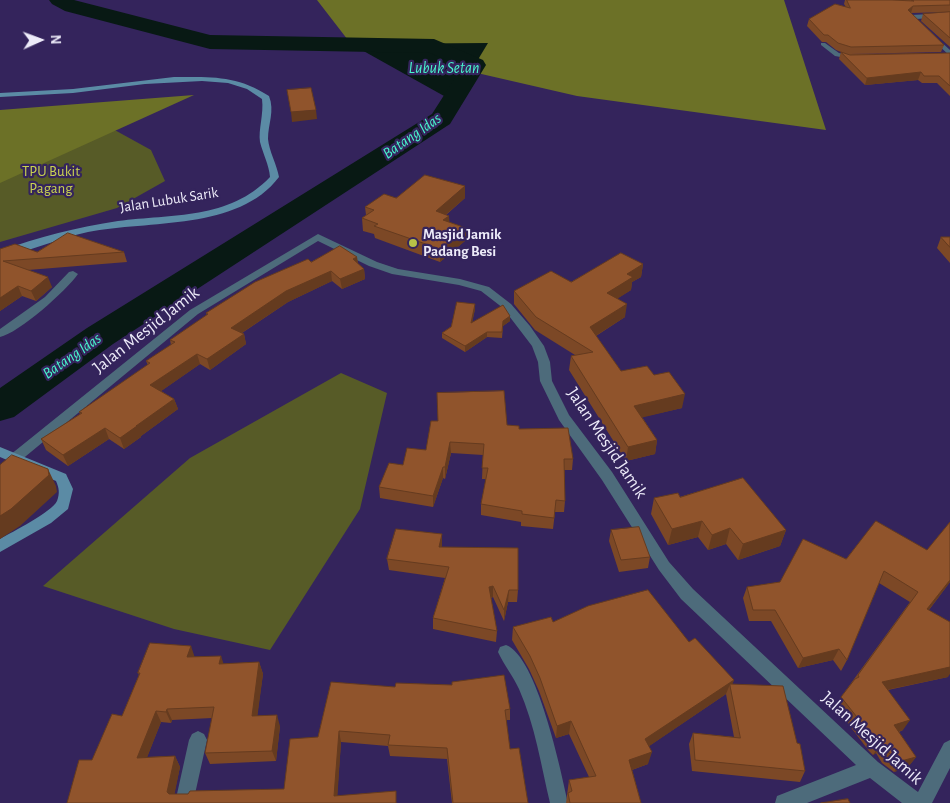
<!DOCTYPE html>
<html>
<head>
<meta charset="utf-8">
<style>
	body { margin:0 }
	#map { position:relative; width:950px; height:803px; overflow:hidden; background:#34245c; font-family:"Alegreya Sans",sans-serif }
	canvas { display:block }
	.north { position:absolute; left:15px; top:15px; width:50px; height:50px; -webkit-text-stroke:4px #34245c; paint-order:stroke; rotate:88deg; font-size:14px; font-weight:700; line-height:20px; text-align:center; color:#edebf9 }
	.north::after { content:''; display:block; margin:auto; width:18px; height:22px; background:#edebf9; clip-path:polygon(50% 0,100% 100%,50% 72%,0 100%) }
</style>
</head>
<body>
<div id="map">
<canvas width="950" height="803"></canvas>
<div class="north">N</div>
</div>
<script>
const ctx = document.querySelector('canvas').getContext('2d');
ctx.lineJoin = 'round';
function fillPath(path, color) { ctx.fillStyle = color; ctx.fill(path, 'evenodd'); }
function stroke(path, color, width, dash) { ctx.strokeStyle = color; ctx.lineWidth = width; ctx.lineCap = dash ? 'butt' : 'round'; ctx.setLineDash(dash || []); ctx.stroke(path); }
function write(font, color, halo, rows, align = 'center') {
  ctx.font = font + ' "Alegreya Sans",sans-serif'; ctx.lineWidth = 4.5; ctx.setLineDash([]); ctx.textBaseline = 'middle'; ctx.strokeStyle = halo; ctx.fillStyle = color; for (const [text, x, y, turn = 0] of rows) {
    ctx.save(); ctx.translate(x, y); ctx.rotate((+turn || 0) * Math.PI / 180); ctx.textAlign = isNaN(turn) ? turn : align; if (halo) ctx.strokeText(text, 0, 0); ctx.fillText(text, 0, 0); ctx.restore();
  }
}
const green = new Path2D(`
	M 102,123 L 151,150 L 165,181 L 117,208 L 0,242 L 0,141 Z
	M 341,373 L 387,393 L 360,509 L 270,650 L 174,629 L 43,586 L 190,458 Z`);
const forest = new Path2D(`
	M 317,0 L 784,0 L 826,130 L 577,96 L 351,44 Z
	M 194,95 L 0,183 L 0,110 Z`);
const water = new Path2D(`
	M 488,43 L 453,101 L 351,44 Z`);
const river = new Path2D(`
	M 49,0 L 74,0 L 210,35 L 434,39 L 483,60 L 486,65 L 450,124 L 113,344 L 14,417 L 0,421 L 0,388 L 87,328 L 432,114 L 462,67 L 430,53 L 210,49 L 65,11 L 52,4 Z`);
const street = new Path2D(`
	M 950,13 L 950,17 L 916,19 L 950,50 L 950,56 L 908,17 L 911,15 Z
	M 821,43 L 825,43 L 839,53 L 860,58 L 856,60 L 835,56 L 821,45 Z
	M 318,234 L 377,262 L 398,269 L 460,279 L 489,287 L 511,304 L 530,326 L 544,346 L 550,362 L 552,381 L 569,415 L 612,472 L 669,562 L 693,589 L 878,762 L 918,792 L 944,743 L 950,740 L 950,768 L 932,803 L 902,803 L 870,778 L 807,803 L 775,803 L 777,796 L 856,765 L 681,599 L 659,570 L 602,480 L 559,420 L 540,381 L 538,362 L 532,346 L 503,308 L 481,291 L 459,285 L 392,274 L 369,266 L 318,241 L 198,314 L 20,461 L 10,461 L 8,458 L 10,455 L 190,310 Z
	M 73,271 L 78,274 C 66,291 19,333 0,337 L 0,329 L 45,297 L 69,272 Z
	M 506,645 C 537,656 561,771 568,803 L 550,803 C 541,765 535,725 519,689 C 513,676 504,665 498,652 L 500,647 Z
	M 198,731 L 204,734 L 207,740 L 193,803 L 175,803 L 189,740 L 192,734 Z`);
const secondary = new Path2D(`
	M 174,77 C 211,77 237,75 269,96 C 275,111 268,124 268,139 C 269,151 277,165 279,177 C 238,231 149,220 88,232 C 57,239 30,251 0,258 L 0,251 C 38,237 78,227 118,221 C 172,214 229,220 270,177 C 269,165 263,154 260,142 C 258,130 264,114 262,99 L 247,89 L 228,83 L 202,81 L 145,84 L 73,93 L 0,97 L 0,93 L 73,89 Z
	M 0,447 L 66,474 L 73,489 L 68,509 L 51,523 L 0,552 L 0,539 C 12,532 52,512 57,501 C 60,493 59,488 56,481 L 0,457 Z`);
const wall = new Path2D(`
	M 845,0 L 950,0 L 950,12 L 911,13 L 944,45 L 941,52 L 849,54 L 950,53 L 950,96 L 937,83 L 922,83 L 918,80 L 865,85 L 839,59 L 841,52 L 836,50 L 826,42 L 822,42 L 807,26 L 809,19 L 846,7 L 844,4 Z
	M 950,12 L 950,47 L 921,21 L 923,14 Z
	M 396,198 L 465,198 L 446,215 L 449,216 L 449,222 L 466,228 L 466,240 L 440,262 L 375,238 L 374,234 L 363,231 L 362,218 L 366,215 L 365,207 Z
	M 941,237 L 950,237 L 950,263 L 937,248 Z
	M 0,249 L 37,252 L 124,252 L 127,262 L 28,270 L 52,287 L 36,301 L 22,296 L 0,311 Z
	M 357,257 L 358,264 L 364,269 L 365,279 L 342,289 L 332,281 L 288,302 L 242,333 L 244,334 L 246,344 L 210,370 L 200,364 L 161,391 L 174,399 L 178,409 L 141,436 L 141,437 L 124,449 L 109,439 L 68,466 L 46,450 L 41,439 L 80,414 L 79,412 L 148,365 L 146,361 L 171,345 L 170,340 L 207,315 L 206,313 L 311,262 Z
	M 643,264 L 641,277 L 632,282 L 631,290 L 618,298 L 625,317 L 596,336 L 621,371 L 654,375 L 682,408 L 642,417 L 657,440 L 655,454 L 626,461 L 569,370 L 571,356 L 575,355 L 535,330 L 514,304 L 514,291 L 571,282 Z
	M 475,309 L 472,322 L 510,316 L 510,321 L 503,326 L 502,338 L 487,337 L 465,352 L 442,338 L 442,333 Z
	M 431,421 L 507,425 L 519,429 L 573,459 L 572,470 L 564,470 L 565,501 L 564,512 L 555,512 L 553,529 L 521,526 L 521,522 L 481,515 L 481,504 L 486,479 L 482,479 L 483,455 L 451,453 L 445,479 L 443,478 L 433,507 L 380,498 L 379,487 L 403,465 L 426,450 Z
	M 680,497 L 786,530 L 780,546 L 738,560 L 726,544 L 708,550 L 698,537 L 668,545 L 651,514 L 654,498 Z
	M 950,522 L 950,582 L 929,610 L 948,677 L 888,690 L 903,730 L 899,732 L 916,757 L 908,767 L 894,772 L 882,763 L 876,753 L 873,755 L 869,751 L 836,708 L 841,697 L 910,602 L 879,583 L 847,660 L 841,671 L 833,660 L 798,668 L 771,621 L 749,621 L 743,598 L 747,587 L 780,582 L 846,559 L 927,550 Z
	M 611,530 L 650,557 L 648,568 L 619,572 L 609,541 Z
	M 442,547 L 518,590 L 517,602 L 508,602 L 504,621 L 493,597 L 491,598 L 497,631 L 496,642 L 433,629 L 433,618 L 445,578 L 389,570 L 387,559 Z
	M 553,622 L 689,642 L 734,680 L 732,684 L 797,743 L 805,771 L 800,782 L 692,771 L 689,744 L 693,733 L 734,737 L 726,694 L 649,746 L 648,764 L 632,770 L 641,803 L 566,803 L 569,780 L 589,777 L 569,734 L 556,738 L 539,691 L 529,669 L 512,640 L 513,627 Z
	M 195,657 L 223,664 L 259,662 L 263,674 L 257,716 L 280,726 L 276,761 L 210,764 L 205,753 L 212,718 L 172,720 L 171,723 L 161,722 L 147,757 L 175,756 L 180,767 L 174,794 L 188,794 L 284,789 L 318,737 L 331,682 L 510,709 L 510,720 L 506,720 L 510,749 L 528,803 L 452,803 L 447,759 L 390,756 L 388,746 L 341,742 L 337,796 L 398,803 L 67,803 L 92,760 L 122,716 L 139,675 L 138,673 Z`);
const shadedWall = new Path2D(`
	M 913,6 L 911,13 L 908,10 Z
	M 921,72 L 918,80 L 865,85 L 867,78 Z
	M 316,110 L 317,119 L 292,122 L 291,112 Z
	M 465,186 L 465,198 L 436,223 L 436,211 Z
	M 449,216 L 450,228 L 443,220 Z
	M 466,228 L 466,240 L 440,262 L 440,249 Z
	M 357,257 L 358,267 L 353,259 Z
	M 643,264 L 641,277 L 632,282 L 631,290 L 606,306 L 607,293 L 627,274 Z
	M 364,269 L 365,279 L 342,289 L 340,279 Z
	M 331,271 L 332,281 L 288,302 L 234,338 L 231,328 L 286,291 Z
	M 48,277 L 52,287 L 36,301 L 31,291 Z
	M 18,286 L 22,296 L 0,311 L 0,298 Z
	M 475,304 L 475,309 L 471,329 L 471,323 Z
	M 627,304 L 625,317 L 589,340 L 590,327 Z
	M 510,316 L 510,321 L 503,326 L 503,321 Z
	M 487,332 L 487,337 L 465,352 L 465,346 Z
	M 244,334 L 246,344 L 210,370 L 207,359 Z
	M 197,354 L 200,364 L 154,396 L 150,385 Z
	M 685,394 L 682,408 L 632,420 L 634,406 Z
	M 174,399 L 178,409 L 141,436 L 141,437 L 124,449 L 120,438 L 136,426 Z
	M 105,428 L 109,439 L 68,466 L 63,455 Z
	M 657,440 L 655,454 L 626,461 L 628,447 Z
	M 450,442 L 451,453 L 445,479 L 445,467 Z
	M 443,467 L 443,478 L 433,507 L 433,496 Z
	M 48,469 L 56,486 L 57,492 L 20,526 L 0,539 L 0,516 Z
	M 702,521 L 698,537 L 668,545 L 672,529 Z
	M 730,528 L 726,544 L 708,550 L 712,535 Z
	M 786,530 L 780,546 L 738,560 L 743,544 Z
	M 442,534 L 442,546 L 440,558 L 439,547 Z
	M 950,580 L 950,582 L 921,620 L 927,609 Z
	M 493,586 L 493,597 L 489,598 L 489,587 Z
	M 509,590 L 508,602 L 504,621 L 504,610 Z
	M 191,646 L 195,658 L 187,657 Z
	M 839,649 L 833,660 L 798,668 L 803,658 Z
	M 221,656 L 225,668 L 219,664 Z
	M 259,662 L 263,674 L 256,727 L 252,716 Z
	M 950,667 L 950,674 L 948,677 L 876,692 L 882,682 Z
	M 734,680 L 731,688 L 730,684 L 726,694 L 642,751 L 645,739 Z
	M 167,709 L 172,720 L 171,723 L 166,712 Z
	M 156,711 L 161,722 L 143,768 L 137,758 Z
	M 277,715 L 280,726 L 276,761 L 272,751 Z
	M 910,720 L 903,730 L 888,735 L 894,725 Z
	M 571,721 L 569,734 L 556,738 L 557,726 Z
	M 339,731 L 341,742 L 337,803 L 334,796 Z
	M 883,743 L 876,753 L 873,755 L 880,744 Z
	M 652,752 L 648,764 L 626,772 L 629,760 Z
	M 175,756 L 180,767 L 173,802 L 167,792 Z
	M 916,757 L 908,767 L 894,772 L 901,761 Z`);
const building = new Path2D(`
	M 847,0 L 892,0 L 914,1 L 911,0 L 950,0 L 950,5 L 913,6 L 908,10 L 944,45 L 851,47 L 838,43 L 828,35 L 824,35 L 809,19 L 835,4 L 850,8 Z
	M 950,12 L 950,38 L 923,14 Z
	M 841,52 L 850,55 L 950,53 L 950,86 L 939,76 L 924,76 L 921,72 L 867,78 Z
	M 311,88 L 316,110 L 291,112 L 287,90 Z
	M 425,175 L 465,186 L 436,211 L 449,216 L 443,220 L 466,228 L 440,249 L 374,226 L 378,224 L 362,218 L 374,210 L 365,207 L 384,194 L 396,198 Z
	M 68,233 L 124,252 L 3,261 L 48,277 L 31,291 L 18,286 L 0,298 L 0,249 L 15,244 L 37,252 Z
	M 941,237 L 950,237 L 950,247 Z
	M 340,246 L 357,257 L 353,259 L 364,269 L 340,279 L 331,271 L 286,291 L 231,328 L 244,334 L 207,359 L 197,354 L 150,385 L 174,399 L 136,426 L 137,426 L 120,438 L 105,428 L 63,455 L 41,439 L 82,413 L 79,412 L 150,363 L 146,361 L 175,342 L 170,340 L 208,314 L 206,313 L 255,282 L 308,259 L 311,262 Z
	M 621,253 L 643,264 L 627,274 L 633,277 L 607,293 L 627,304 L 590,327 L 621,371 L 647,366 L 654,375 L 669,372 L 685,394 L 634,406 L 657,440 L 628,447 L 571,356 L 593,352 L 536,317 L 514,291 L 551,271 L 571,282 Z
	M 457,302 L 475,304 L 471,323 L 503,305 L 510,316 L 503,321 L 502,332 L 487,332 L 465,346 L 442,333 L 451,327 Z
	M 504,391 L 507,425 L 519,426 L 519,429 L 568,428 L 573,459 L 564,459 L 565,501 L 556,500 L 554,518 L 522,514 L 522,511 L 481,504 L 488,468 L 482,468 L 484,444 L 450,442 L 445,467 L 443,467 L 433,496 L 379,487 L 389,463 L 403,465 L 407,448 L 426,450 L 431,421 L 438,421 L 437,393 Z
	M 12,455 L 48,469 L 49,475 L 11,509 L 0,516 L 0,465 Z
	M 743,478 L 786,530 L 743,544 L 730,528 L 712,535 L 702,521 L 672,529 L 654,498 L 678,493 L 680,497 Z
	M 876,521 L 927,550 L 950,522 L 950,580 L 927,609 L 950,622 L 950,667 L 882,682 L 910,720 L 894,725 L 916,757 L 901,761 L 889,753 L 883,743 L 880,744 L 876,741 L 841,697 L 855,679 L 859,677 L 858,675 L 918,592 L 884,571 L 847,660 L 839,649 L 803,658 L 775,610 L 753,610 L 747,587 L 780,582 L 803,539 L 846,559 Z
	M 639,527 L 650,557 L 621,560 L 611,530 Z
	M 396,529 L 442,534 L 439,547 L 518,548 L 518,590 L 509,590 L 504,610 L 493,586 L 489,587 L 497,631 L 433,618 L 449,567 L 387,559 Z
	M 648,590 L 689,642 L 695,638 L 734,680 L 645,739 L 652,752 L 629,760 L 641,803 L 570,803 L 568,793 L 572,791 L 569,780 L 596,776 L 571,721 L 557,726 L 540,678 L 530,656 L 513,627 L 551,617 L 553,622 L 588,606 Z
	M 150,643 L 191,646 L 187,657 L 221,656 L 219,664 L 259,662 L 252,716 L 277,715 L 272,751 L 205,753 L 214,707 L 167,709 L 166,712 L 156,711 L 137,758 L 175,756 L 167,792 L 169,794 L 188,794 L 190,791 L 284,789 L 290,739 L 318,737 L 331,682 L 395,687 L 396,683 L 452,685 L 452,682 L 504,675 L 510,709 L 505,710 L 510,749 L 519,748 L 528,803 L 453,803 L 447,748 L 388,745 L 390,735 L 339,731 L 334,796 L 396,791 L 396,803 L 67,803 L 79,760 L 92,760 L 112,714 L 122,716 L 140,673 L 138,673 Z
	M 730,684 L 783,686 L 797,743 L 800,744 L 805,771 L 695,760 L 693,733 L 740,738 Z
	M 848,799 L 850,803 L 821,803 Z`);
const markers = [
	[413,243,5,"#b8c147"]
];
const farParknames = [
	["TPU Bukit",51,171],
	["Pagang",51,188]
];
const farStreetnames = [
	["Jalan Lubuk Sarik",169,200,-9]
];
const farPoinames = [
	["Masjid Jamik",423,234],
	["Padang Besi",423,251]
];
const farWaternames = [
	["Lubuk Setan",444,68],
	["Batang Idas",412,136,-35],
	["Batang Idas",72,356,-35]
];
const streetNames = [
	["Jalan Mesjid Jamik",146,330,-38],
	["Jalan Mesjid Jamik",607,443,56],
	["Jalan Mesjid Jamik",872,738,42]
];
fillPath(green, '#575b27');
fillPath(forest, '#6c7127');
fillPath(water, '#081914');
fillPath(river, '#081914');
fillPath(street, '#4d6b7b');
fillPath(secondary, '#5b8ba5');
fillPath(wall, '#7c4826');
fillPath(shadedWall, '#653b1f');
fillPath(building, '#90542c');
stroke(building, '#653b1f', 1);
for (const [x, y, r, color] of markers) { const dot = new Path2D(); dot.arc(x, y, r, 0, 2 * Math.PI); ctx.fillStyle = color; ctx.fill(dot); stroke(dot, '#34245c', 2); }
write('15px', '#c9d251', '#34245c', farParknames);
write('15px', '#edebf9', '#34245c', farStreetnames);
write('bold 15px', '#edebf9', '#34245c', farPoinames, 'left');
write('italic 16px', '#48f6cd', '#34245c', farWaternames);
write('18px', '#edebf9', '#34245c', streetNames);
</script>
</body>
</html>
